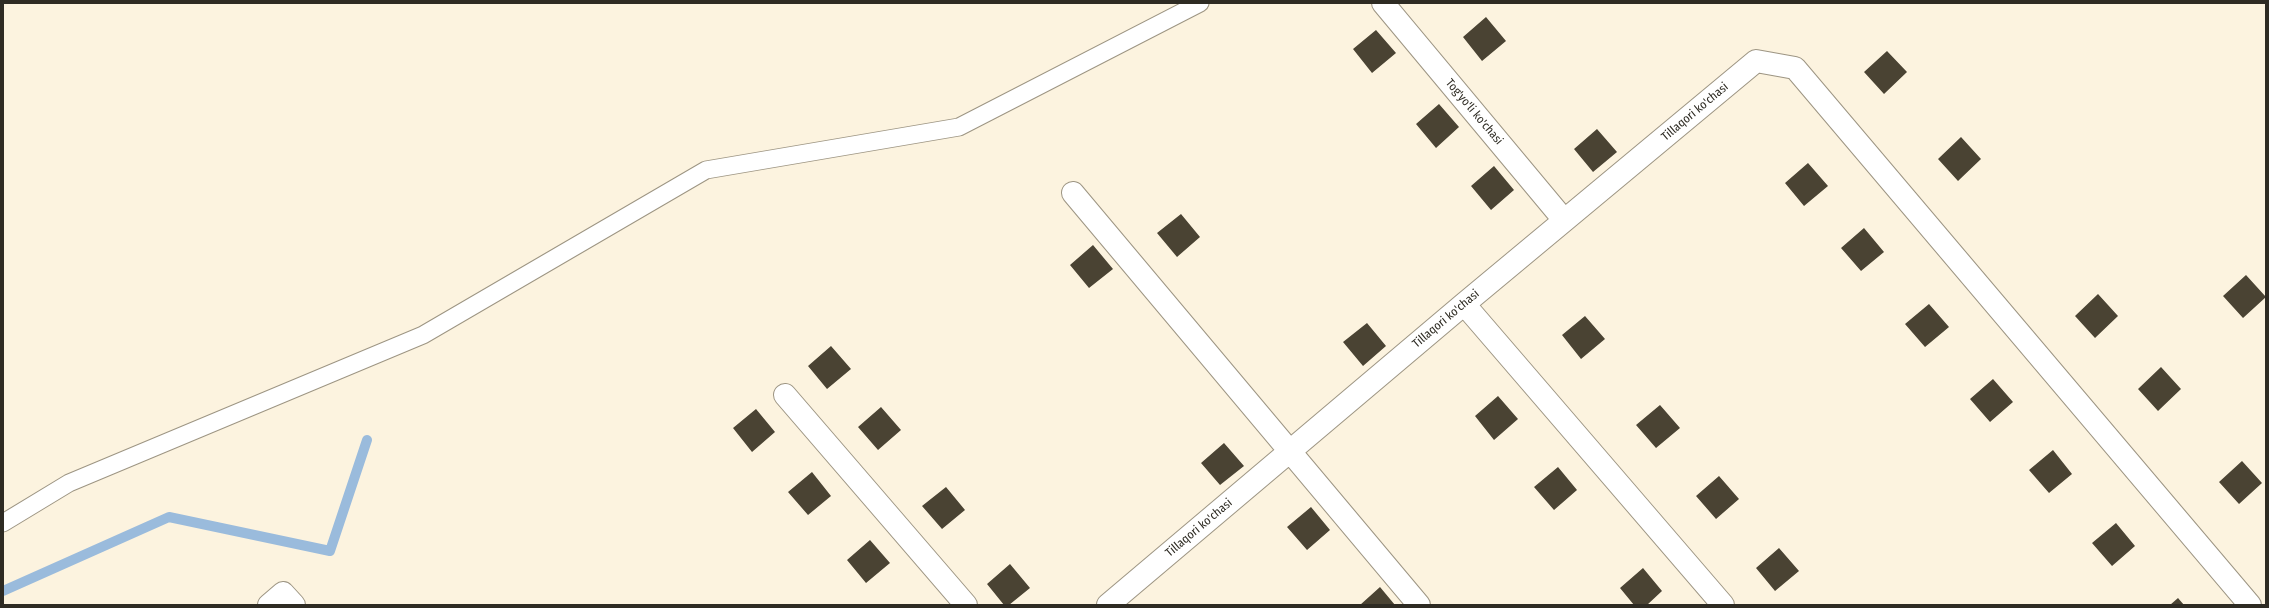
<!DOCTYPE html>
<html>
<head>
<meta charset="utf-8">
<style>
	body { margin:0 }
	#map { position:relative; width:2269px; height:608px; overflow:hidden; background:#fcf3df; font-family:"Fira Sans Condensed",sans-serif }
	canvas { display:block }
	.frame { position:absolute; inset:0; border:4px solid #2e2b23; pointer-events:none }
</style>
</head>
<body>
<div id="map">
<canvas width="2269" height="608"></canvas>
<div class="frame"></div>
</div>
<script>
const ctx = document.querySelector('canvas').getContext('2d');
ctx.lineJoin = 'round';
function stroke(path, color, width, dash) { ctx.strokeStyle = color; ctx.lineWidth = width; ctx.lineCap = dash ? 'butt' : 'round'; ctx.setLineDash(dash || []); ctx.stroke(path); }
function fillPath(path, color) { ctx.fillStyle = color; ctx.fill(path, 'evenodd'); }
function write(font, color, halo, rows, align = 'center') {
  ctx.font = font + ' "Fira Sans Condensed",sans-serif'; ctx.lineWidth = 4; ctx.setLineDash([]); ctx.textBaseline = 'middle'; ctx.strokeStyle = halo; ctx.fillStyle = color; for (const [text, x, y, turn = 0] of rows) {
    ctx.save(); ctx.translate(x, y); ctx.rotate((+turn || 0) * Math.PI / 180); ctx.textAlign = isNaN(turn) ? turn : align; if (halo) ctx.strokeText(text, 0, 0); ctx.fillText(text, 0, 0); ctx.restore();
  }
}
const stream = new Path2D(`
	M 3,591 L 169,517 L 330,551 L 367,440`);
const building = new Path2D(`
	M 1486,17 L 1506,41 L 1482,61 L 1463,37 Z
	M 1376,30 L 1396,53 L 1372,73 L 1353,49 Z
	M 1887,51 L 1907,72 L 1884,94 L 1864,72 Z
	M 1439,104 L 1459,127 L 1436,148 L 1416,124 Z
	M 1597,129 L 1617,152 L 1593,172 L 1574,149 Z
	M 1961,137 L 1981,159 L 1958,181 L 1938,159 Z
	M 1808,163 L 1828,186 L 1804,206 L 1785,183 Z
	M 1494,166 L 1514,190 L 1491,210 L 1471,186 Z
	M 1181,214 L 1200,237 L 1177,257 L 1157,233 Z
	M 1864,228 L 1884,252 L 1861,271 L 1841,248 Z
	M 1093,245 L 1113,269 L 1089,288 L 1070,265 Z
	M 2246,275 L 2266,297 L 2243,318 L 2223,296 Z
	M 2098,294 L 2118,316 L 2095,338 L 2075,316 Z
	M 1929,304 L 1949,327 L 1925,347 L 1905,324 Z
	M 1585,316 L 1605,339 L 1581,359 L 1562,335 Z
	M 1367,323 L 1386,346 L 1363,366 L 1343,342 Z
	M 831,346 L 851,369 L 827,389 L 808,366 Z
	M 2161,367 L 2181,389 L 2158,411 L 2138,389 Z
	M 1993,379 L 2013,402 L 1990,422 L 1970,399 Z
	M 1498,396 L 1518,419 L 1494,440 L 1475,416 Z
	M 1660,405 L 1680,428 L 1656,448 L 1636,425 Z
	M 881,407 L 901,430 L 878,450 L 858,427 Z
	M 756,409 L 775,432 L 752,452 L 733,428 Z
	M 1224,443 L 1244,466 L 1220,485 L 1201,463 Z
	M 2053,450 L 2072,474 L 2049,493 L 2029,470 Z
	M 2242,461 L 2262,483 L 2239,504 L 2219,482 Z
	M 1558,467 L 1577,490 L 1554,510 L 1534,487 Z
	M 812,472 L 831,496 L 808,515 L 788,492 Z
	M 1719,476 L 1739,499 L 1716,519 L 1696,496 Z
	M 946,487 L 965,510 L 942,529 L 922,506 Z
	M 1311,507 L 1330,530 L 1307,550 L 1287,527 Z
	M 2116,523 L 2135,546 L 2112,566 L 2092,543 Z
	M 870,540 L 890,563 L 866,583 L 847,560 Z
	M 1779,548 L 1799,571 L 1775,591 L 1756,568 Z
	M 1010,564 L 1030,588 L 1009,605 L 1004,605 L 987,584 Z
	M 1643,568 L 1662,591 L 1647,605 L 1634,605 L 1620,588 Z
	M 1380,587 L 1395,605 L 1360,605 Z
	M 2178,598 L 2184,605 L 2170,605 Z`);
const service = new Path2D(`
	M 3,523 L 69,483 L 423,335 L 706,170 L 959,127 L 1200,3`);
const minor = new Path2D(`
	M 1383,3 L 1564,220
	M 1073,193 L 1419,605
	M 1464,304 L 1723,605
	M 785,395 L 966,605
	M 269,605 L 283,593 L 294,605
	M 1108,605 L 1464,304 L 1756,61 L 1795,68 L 2250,605`);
const streetNames = [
	["Tog'yo'li ko'chasi",1474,112,50],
	["Tillaqori ko'chasi",1695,112,-40],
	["Tillaqori ko'chasi",1446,319,-40],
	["Tillaqori ko'chasi",1199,528,-40]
];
stroke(stream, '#9abbdc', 10);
fillPath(building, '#4a4333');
stroke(service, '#9d9583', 19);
stroke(minor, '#9d9583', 24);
stroke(service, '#fff', 17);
stroke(minor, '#fff', 22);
write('12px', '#2e2b23', '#fff', streetNames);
</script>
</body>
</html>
